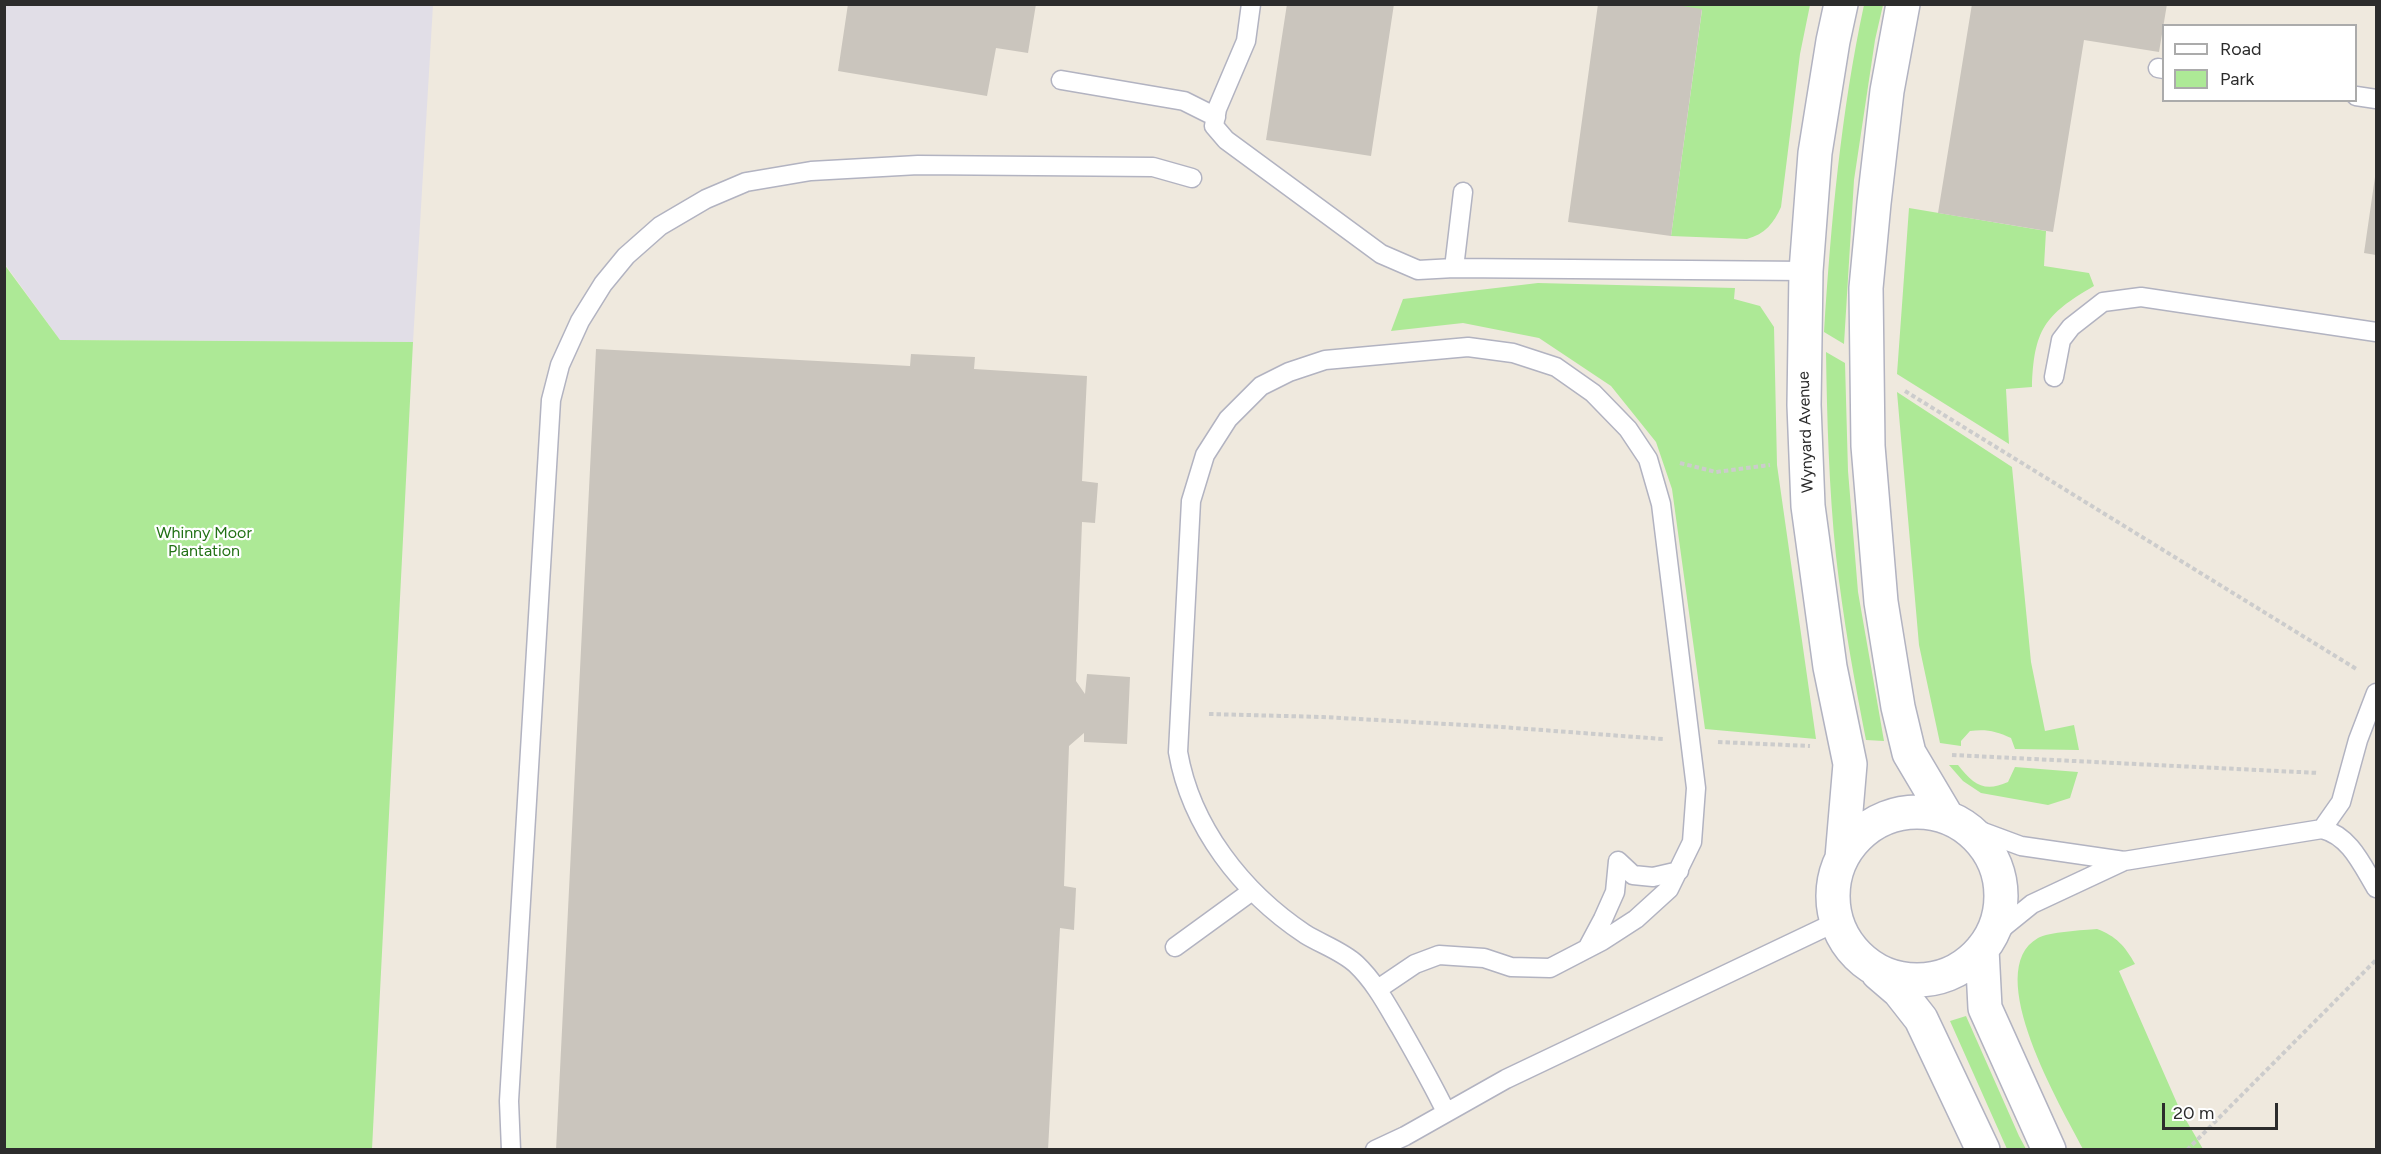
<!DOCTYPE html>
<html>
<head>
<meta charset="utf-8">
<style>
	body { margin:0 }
	#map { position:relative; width:2381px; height:1154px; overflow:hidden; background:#efe9de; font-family:Figtree,sans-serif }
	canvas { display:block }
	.frame { position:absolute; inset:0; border:6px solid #2c2c2c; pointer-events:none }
	.legend { position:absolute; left:2162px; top:24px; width:195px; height:78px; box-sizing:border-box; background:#fff; border:2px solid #ababab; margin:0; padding:8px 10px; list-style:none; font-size:18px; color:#2c2c2c }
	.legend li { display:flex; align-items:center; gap:12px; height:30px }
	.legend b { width:30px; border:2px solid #ababab }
	.scale { position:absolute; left:2162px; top:1103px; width:116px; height:27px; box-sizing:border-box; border:3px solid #2c2c2c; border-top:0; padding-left:8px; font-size:18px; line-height:21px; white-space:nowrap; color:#2c2c2c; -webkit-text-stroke:4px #fff; paint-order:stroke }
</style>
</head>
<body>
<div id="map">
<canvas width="2381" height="1154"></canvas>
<div class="frame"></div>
<ul class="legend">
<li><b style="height:8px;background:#fff"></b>Road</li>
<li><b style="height:16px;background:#ade996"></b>Park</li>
</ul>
<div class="scale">20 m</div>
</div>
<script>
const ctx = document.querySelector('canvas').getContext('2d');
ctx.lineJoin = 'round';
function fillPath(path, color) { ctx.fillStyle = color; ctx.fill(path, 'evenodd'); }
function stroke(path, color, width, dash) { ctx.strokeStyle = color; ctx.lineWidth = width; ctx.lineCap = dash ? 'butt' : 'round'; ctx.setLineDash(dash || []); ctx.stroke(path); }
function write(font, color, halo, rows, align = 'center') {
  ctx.font = font + ' Figtree,sans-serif'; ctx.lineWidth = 4.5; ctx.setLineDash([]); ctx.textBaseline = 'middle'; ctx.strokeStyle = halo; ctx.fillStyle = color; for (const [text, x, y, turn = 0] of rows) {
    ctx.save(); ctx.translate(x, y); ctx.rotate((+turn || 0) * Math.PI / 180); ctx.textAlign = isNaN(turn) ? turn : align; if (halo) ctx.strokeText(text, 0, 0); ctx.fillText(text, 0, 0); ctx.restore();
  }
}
const industrial = new Path2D(`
	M 4,5 L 433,5 L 413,342 L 60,340 L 5,264 Z`);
const green = new Path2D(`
	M 1669,5 L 1810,5 L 1800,54 L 1781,207 C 1774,223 1765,234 1747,239 L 1671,236 L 1702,10 Z
	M 1864,5 L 1883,5 L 1875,40 L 1854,180 L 1844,344 L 1824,332 C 1831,222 1841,112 1864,5 Z
	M 1909,208 L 2046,231 L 2044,266 L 2089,273 L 2094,286 C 2044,315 2034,330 2032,387 L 2006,389 L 2009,444 L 1897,374 Z
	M 4,264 L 60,340 L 413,342 L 372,1149 L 5,1149 Z
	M 1538,283 L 1735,288 L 1734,299 L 1760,306 L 1774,327 L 1777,465 L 1816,739 L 1705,729 L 1672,489 L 1656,442 L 1611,386 L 1539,338 L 1463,323 L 1391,331 L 1403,299 Z
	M 1826,352 L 1845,363 L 1848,471 L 1858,592 L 1884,741 L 1866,740 C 1854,679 1843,618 1836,556 C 1829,488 1827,420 1826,352 Z
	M 1897,392 L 2012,467 L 2031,662 L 2045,731 L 2074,725 L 2079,750 L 2015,749 L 2011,738 C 1996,731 1986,729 1970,731 L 1961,741 L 1961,746 L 1940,743 L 1919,645 Z
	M 1949,765 L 1958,765 C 1973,784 1984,793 2008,782 L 2015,767 L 2078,772 L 2070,798 L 2048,805 L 1981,793 L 1963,781 Z
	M 2097,929 C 2116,936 2125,946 2135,964 L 2119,971 L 2180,1110 L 2203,1149 L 2083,1149 C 2062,1108 1980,971 2038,938 C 2048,932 2084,930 2097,929 Z
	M 1966,1016 L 2019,1136 L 2026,1149 L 2007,1149 L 1950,1021 Z`);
const building = new Path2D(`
	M 848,4 L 1036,4 L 1028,53 L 996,48 L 987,96 L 838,71 Z
	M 1287,4 L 1394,4 L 1371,156 L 1266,140 Z
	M 1598,4 L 1669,4 L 1702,9 L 1671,236 L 1568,222 Z
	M 1972,4 L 2167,4 L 2159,52 L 2084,40 L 2053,232 L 1938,213 Z
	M 2375,177 L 2376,177 L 2376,255 L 2364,253 Z
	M 596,349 L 910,366 L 911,354 L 975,357 L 974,369 L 1087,376 L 1082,481 L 1098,483 L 1095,523 L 1082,522 L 1076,681 L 1085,694 L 1087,674 L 1130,677 L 1127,744 L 1084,742 L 1084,733 L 1069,746 L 1064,886 L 1076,888 L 1074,930 L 1060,928 L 1048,1150 L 556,1150 Z`);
const path = new Path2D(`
	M 1905,391 L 2358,670
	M 1680,463 L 1716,472 L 1770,465
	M 1209,714 L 1323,717 L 1501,727 L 1663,739
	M 1718,742 L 1810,746
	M 1952,755 L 2319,773
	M 2187,1150 L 2376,960`);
const service = new Path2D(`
	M 1251,4 L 1246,41 L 1217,109 L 1214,126 L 1226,140 L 1381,254 L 1418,270 L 1454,268 L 1806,271
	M 2158,68 L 2164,69
	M 1061,80 L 1184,101 L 1216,117
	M 2356,96 L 2376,99
	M 1454,268 L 1463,192
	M 2054,377 L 2061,340 L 2071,327 L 2103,302 L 2141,297 L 2376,332
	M 1959,823 L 2021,846 L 2124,861 L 2032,904 L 1990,938
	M 2322,829 L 2341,802 L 2358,740 L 2376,693
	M 2124,861 L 2322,829 C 2350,836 2362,865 2376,888
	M 1175,947 L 1252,891
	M 1587,949 L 1603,919 L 1615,892 L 1618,861 L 1633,875 L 1653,877 L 1679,871
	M 1378,989 L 1415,964 L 1439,955 L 1484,958 L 1511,967 L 1550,968 L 1602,941 L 1636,919 L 1669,889 L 1692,842 L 1696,788 L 1661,504 L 1648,459 L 1628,429 L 1593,393 L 1556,367 L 1513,353 L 1468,347 L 1325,360 L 1289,372 L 1261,386 L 1228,419 L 1205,455 L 1191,501 L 1178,752 C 1191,827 1242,892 1305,934 C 1321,944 1342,951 1356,964 C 1375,982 1387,1005 1400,1027 C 1416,1055 1432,1083 1446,1112
	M 511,1150 L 509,1101 L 551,400 L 560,365 L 580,321 L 603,284 L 626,256 L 660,226 L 706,199 L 746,182 L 811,171 L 918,165 L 1153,167 L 1192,178
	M 1375,1150 L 1405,1136 L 1506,1079 L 1836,922`);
const minor = new Path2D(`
	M 1841,4 L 1833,41 L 1815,153 L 1806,271 L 1804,405 L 1808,506 L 1830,667 L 1850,764 L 1842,858
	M 1903,4 L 1887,91 L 1874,203 L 1866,288 L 1868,446 L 1881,602 L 1898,707 L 1909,753 L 1947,817
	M1833 896a84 84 0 1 1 168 0a84 84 0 1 1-168 0Z
	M 1982,949 L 1985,1008 L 2049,1150
	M 1878,973 L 1899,991 L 1921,1019 L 1983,1150`);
const streetNames = [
	["Wynyard Avenue",1806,432,-92]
];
const parkNames = [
	["Whinny Moor",204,533],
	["Plantation",204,551]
];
fillPath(industrial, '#e1dee7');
fillPath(green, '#ade996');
fillPath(building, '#cac5bd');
stroke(service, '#b2b3c1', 21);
stroke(minor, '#b2b3c1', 36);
stroke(path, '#ccc', 4, [4.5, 3]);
stroke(service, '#fff', 18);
stroke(minor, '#fff', 33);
write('16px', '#2c2c2c', '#fff', streetNames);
write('16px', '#227115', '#fff', parkNames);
</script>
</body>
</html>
